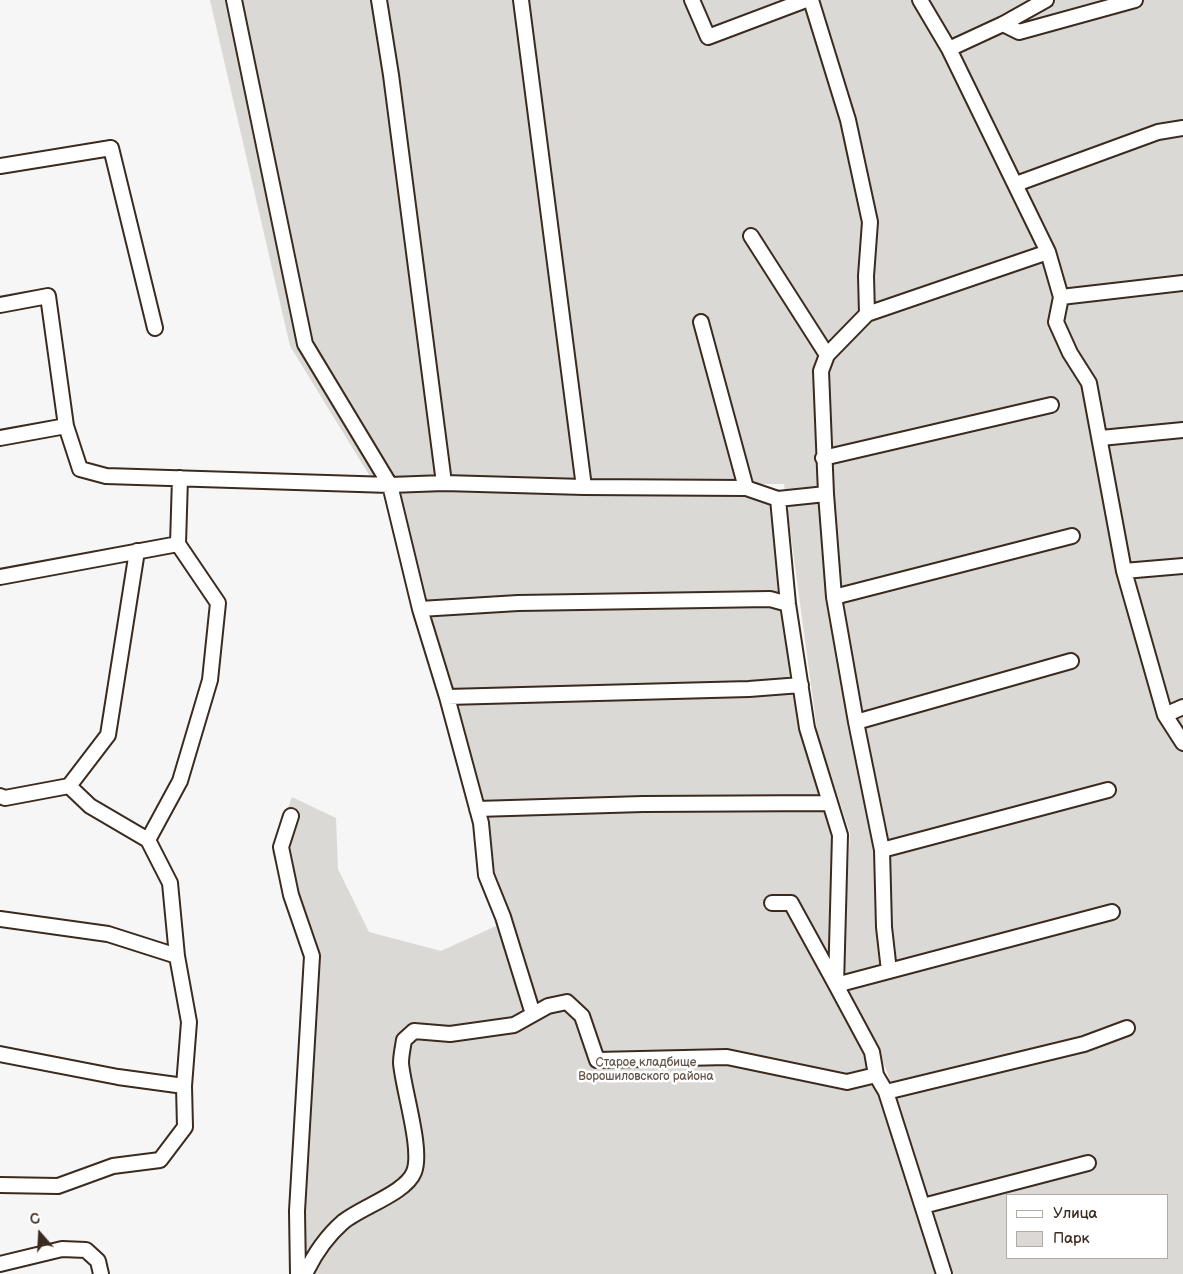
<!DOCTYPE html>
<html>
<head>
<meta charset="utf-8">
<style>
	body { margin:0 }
	#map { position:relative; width:1183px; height:1274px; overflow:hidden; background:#f7f6f6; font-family:"Balsamiq Sans",sans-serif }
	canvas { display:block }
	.legend { position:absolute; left:1006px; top:1194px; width:162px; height:65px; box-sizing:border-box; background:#fff; border:1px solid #b1aaa5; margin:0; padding:6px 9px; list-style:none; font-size:15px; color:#3b2a1e }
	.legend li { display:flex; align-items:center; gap:10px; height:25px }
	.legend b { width:25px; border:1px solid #b1aaa5 }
	.north { position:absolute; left:15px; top:1209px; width:50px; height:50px; -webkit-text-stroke:4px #fff; paint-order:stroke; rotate:341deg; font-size:14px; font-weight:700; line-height:20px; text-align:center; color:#3b2a1e }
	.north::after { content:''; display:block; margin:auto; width:18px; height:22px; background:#3b2a1e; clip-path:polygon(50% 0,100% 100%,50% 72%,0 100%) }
</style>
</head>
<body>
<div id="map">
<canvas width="1183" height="1274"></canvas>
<ul class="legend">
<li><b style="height:6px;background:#fff"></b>Улица</li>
<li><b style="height:14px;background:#dbd9d6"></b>Парк</li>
</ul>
<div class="north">С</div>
</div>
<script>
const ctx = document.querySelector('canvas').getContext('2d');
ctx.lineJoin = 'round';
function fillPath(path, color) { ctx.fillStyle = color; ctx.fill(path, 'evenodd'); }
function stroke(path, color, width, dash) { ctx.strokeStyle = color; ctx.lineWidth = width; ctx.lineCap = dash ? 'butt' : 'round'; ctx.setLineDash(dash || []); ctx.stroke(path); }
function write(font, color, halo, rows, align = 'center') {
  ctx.font = font + ' "Balsamiq Sans",sans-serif'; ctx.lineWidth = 5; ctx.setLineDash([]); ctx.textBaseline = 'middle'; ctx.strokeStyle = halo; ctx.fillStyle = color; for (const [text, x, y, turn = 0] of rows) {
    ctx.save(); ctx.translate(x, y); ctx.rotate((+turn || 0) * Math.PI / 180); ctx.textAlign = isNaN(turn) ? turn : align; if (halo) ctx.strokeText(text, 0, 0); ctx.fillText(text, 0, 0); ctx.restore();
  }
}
const green = new Path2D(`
	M 210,0 L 1183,0 L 1183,1274 L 951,1274 L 886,1069 L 842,976 L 850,833 L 818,737 L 784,484 L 374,483 L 290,346 ZM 1007,1195 L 1167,1195 L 1167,1258 L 1007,1258 Z
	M 392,487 L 747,493 L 773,502 L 805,732 L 837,833 L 831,985 L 870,1054 L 944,1274 L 294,1274 L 309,955 L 291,912 L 272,852 L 292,797 L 336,818 L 338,869 L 369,932 L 441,951 L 507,921 L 489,875 Z`);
const minor = new Path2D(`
	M 234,0 L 305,344 L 390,485 L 420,609 L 447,697 L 481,823 L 486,875 L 503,917 L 533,1014
	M 379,0 L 391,75 L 444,483
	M 521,0 L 584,487
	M 692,0 L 708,37 L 806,0
	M 811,0 L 848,120 L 870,222 L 866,276 L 867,314 L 827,355 L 821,371 L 826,494 L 834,597 L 856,722 L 882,850 L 884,927 L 889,971
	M 920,0 L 949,49 L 1048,252 L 1061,297 L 1056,322 L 1070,353 L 1089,383 L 1124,571 L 1165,715 L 1183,743
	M 1003,24 L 1019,32 L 1135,0
	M 949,49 L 1003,24 L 1046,0
	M 0,166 L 111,148 L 155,328
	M 1016,184 L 1158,132 L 1183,128
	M 751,236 L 827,355
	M 1061,297 L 1183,283
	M 0,305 L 48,296 L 66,426 L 0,438
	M 867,314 L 1048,252
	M 701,322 L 746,488
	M 66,426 L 80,469 L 106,476 L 390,485 L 444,483 L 584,487 L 746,488 L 778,499 L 826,494
	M 1101,438 L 1183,430
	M 823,458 L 1051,405
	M 1124,571 L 1183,566
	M 0,577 L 178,544 L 180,478
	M 834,597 L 1072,536
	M 420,609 L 518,603 L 770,599 L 788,604
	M 447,697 L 749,689 L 801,685
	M 1165,715 L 1183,707
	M 856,722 L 1071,661
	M 0,796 L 5,798 L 69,786 L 108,735 L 137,551
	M 477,809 L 643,804 L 830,803
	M 291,816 L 281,847 L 291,895 L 312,956 L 297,1211 L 298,1274
	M 148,840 L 180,781 L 210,680 L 218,603 L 178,544
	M 882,850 L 1108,790
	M 772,903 L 791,903 L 836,985 L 840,835 L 807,728 L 788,604 L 778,499
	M 0,919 L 108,934 L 177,956 L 170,883 L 148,840 L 90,806 L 69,786
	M 0,1054 L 118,1077 L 184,1086
	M 886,1092 L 1084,1044 L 1127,1028
	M 0,1185 L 58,1186 L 113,1166 L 160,1160 L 185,1127 L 184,1086 L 189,1022 L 177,956
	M 923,1206 L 1088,1163
	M 0,1264 L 62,1249 L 86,1250 L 98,1261 L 101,1274
	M 305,1274 C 314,1255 327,1236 343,1222 C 361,1207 406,1193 414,1172 C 423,1150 403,1089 401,1063 C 401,1055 403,1047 404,1040 L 414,1031 L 450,1034 L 514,1025 L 548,1006 L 567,1002 L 582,1016 L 597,1060 L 727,1057 L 847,1082 L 876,1075
	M 944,1274 L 886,1092 L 876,1075 L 872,1052 L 836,985 L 1112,912`);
const parkNames = [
	["Старое кладбище",646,1063],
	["Ворошиловского района",646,1077]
];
fillPath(green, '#dbd9d6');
stroke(minor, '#3b2a1e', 18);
stroke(minor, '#fff', 14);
write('12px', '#63564c', '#fff', parkNames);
</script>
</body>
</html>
